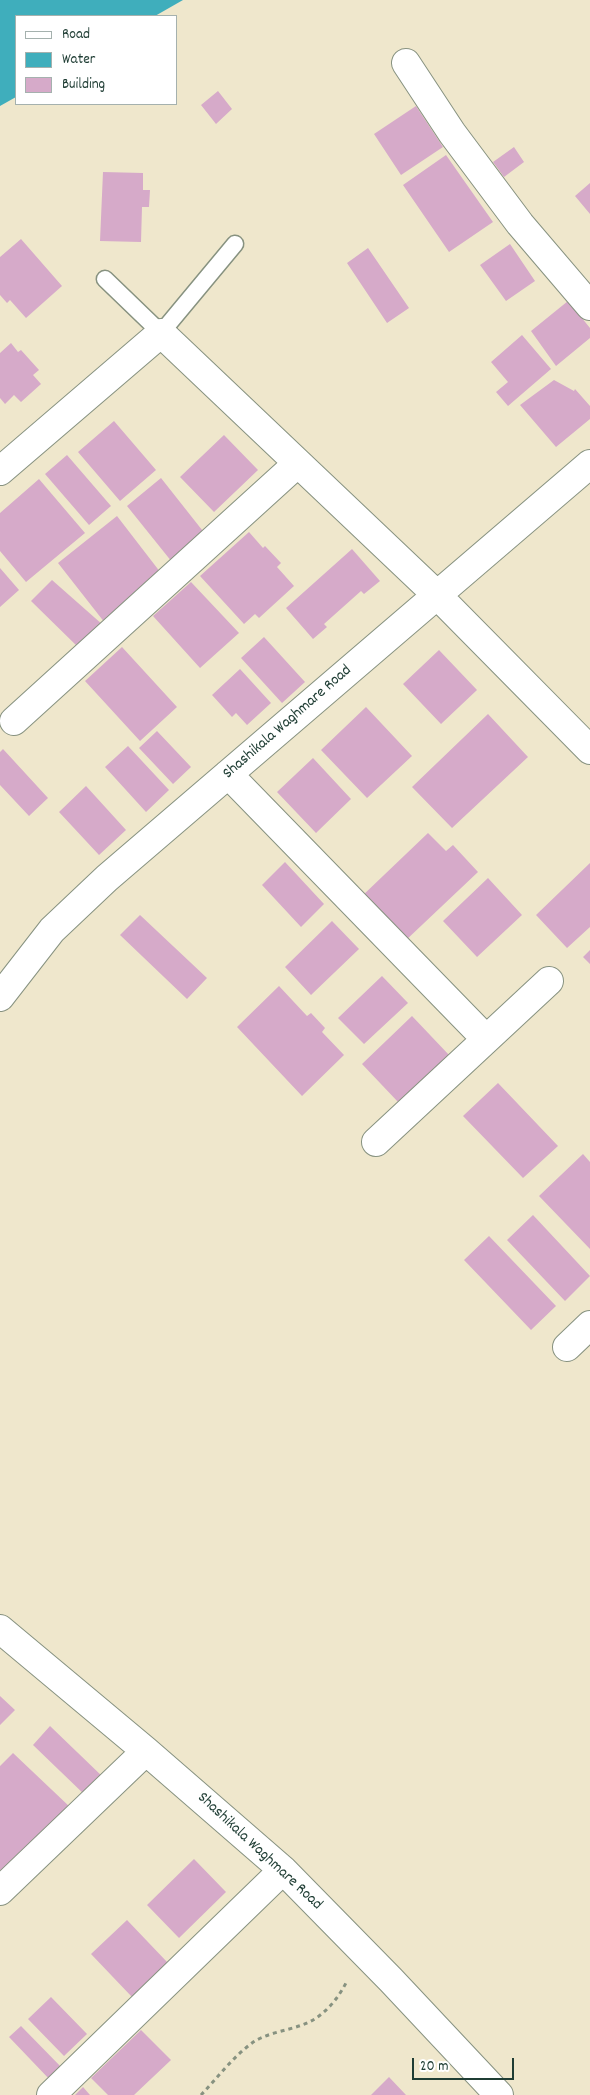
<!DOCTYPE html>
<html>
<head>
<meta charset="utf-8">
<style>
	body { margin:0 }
	#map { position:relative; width:590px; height:2095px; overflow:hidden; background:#efe7cc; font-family:Dekko,sans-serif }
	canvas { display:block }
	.legend { position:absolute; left:15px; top:15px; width:162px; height:90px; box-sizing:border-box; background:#fff; border:1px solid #a5b1ae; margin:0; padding:6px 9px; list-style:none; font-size:15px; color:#1f3d34 }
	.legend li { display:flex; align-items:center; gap:10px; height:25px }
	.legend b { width:25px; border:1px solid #a5b1ae }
	.scale { position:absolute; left:412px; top:2058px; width:102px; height:22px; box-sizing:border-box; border:2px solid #1f3d34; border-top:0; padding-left:6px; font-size:15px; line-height:18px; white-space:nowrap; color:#1f3d34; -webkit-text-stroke:4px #fff; paint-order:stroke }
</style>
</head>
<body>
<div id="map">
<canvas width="590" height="2095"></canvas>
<ul class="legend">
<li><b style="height:6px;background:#fff"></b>Road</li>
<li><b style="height:14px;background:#3faebc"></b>Water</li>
<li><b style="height:14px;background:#d6aac9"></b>Building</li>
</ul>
<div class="scale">20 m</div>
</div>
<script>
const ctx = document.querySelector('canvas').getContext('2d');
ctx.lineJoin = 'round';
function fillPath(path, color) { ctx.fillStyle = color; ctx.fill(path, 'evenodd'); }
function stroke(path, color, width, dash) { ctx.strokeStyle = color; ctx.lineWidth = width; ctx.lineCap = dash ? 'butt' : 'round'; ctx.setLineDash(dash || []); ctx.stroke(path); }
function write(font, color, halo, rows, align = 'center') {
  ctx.font = font + ' Dekko,sans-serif'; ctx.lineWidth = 4; ctx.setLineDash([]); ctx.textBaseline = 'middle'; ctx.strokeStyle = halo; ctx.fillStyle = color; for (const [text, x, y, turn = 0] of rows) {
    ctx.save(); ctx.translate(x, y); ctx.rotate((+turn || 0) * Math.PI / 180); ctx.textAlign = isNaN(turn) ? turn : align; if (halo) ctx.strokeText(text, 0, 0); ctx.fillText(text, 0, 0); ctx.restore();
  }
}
const water = new Path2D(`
	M 0,0 L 183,0 L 155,16 L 16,16 L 16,97 L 0,106 Z`);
const building = new Path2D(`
	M 218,91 L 232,109 L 216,124 L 201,105 Z
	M 416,106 L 443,147 L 401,175 L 374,134 Z
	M 514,147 L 524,162 L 504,177 L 493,162 Z
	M 446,155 L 493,222 L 449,252 L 403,185 Z
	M 103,172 L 143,173 L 143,190 L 150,190 L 149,207 L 142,207 L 141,242 L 100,241 Z
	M 590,183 L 590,214 L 575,196 Z
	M 21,239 L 62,286 L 26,318 L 10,300 L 7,303 L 0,295 L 0,257 Z
	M 510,244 L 535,281 L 506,301 L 480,265 Z
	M 368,248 L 409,308 L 387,323 L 347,263 Z
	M 568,301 L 590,328 L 590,338 L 556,366 L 531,331 Z
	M 522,335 L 551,369 L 508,406 L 496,392 L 508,382 L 491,362 Z
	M 11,343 L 18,352 L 21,350 L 39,370 L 33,375 L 41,384 L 21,402 L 14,395 L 5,404 L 0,398 L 0,353 Z
	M 554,380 L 574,391 L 575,389 L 590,406 L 590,419 L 556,447 L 520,405 Z
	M 114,421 L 156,470 L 120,501 L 78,452 Z
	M 224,435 L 258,470 L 214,512 L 180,477 Z
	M 67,455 L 111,506 L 89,525 L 45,474 Z
	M 161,478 L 206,535 L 172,562 L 127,506 Z
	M 39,479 L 85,533 L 26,582 L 0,551 L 0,513 Z
	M 117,516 L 164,577 L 105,623 L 58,563 Z
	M 249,532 L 263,548 L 265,546 L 281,563 L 277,567 L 294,586 L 259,618 L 255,614 L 244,624 L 200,576 Z
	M 352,549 L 380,581 L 364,594 L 361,591 L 324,624 L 327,627 L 313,639 L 286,608 Z
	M 0,568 L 19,590 L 0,607 Z
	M 52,580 L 103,625 L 80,649 L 31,601 Z
	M 191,582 L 239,633 L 200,668 L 153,616 Z
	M 264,637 L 305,682 L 282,703 L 241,658 Z
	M 122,647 L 177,707 L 140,741 L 85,681 Z
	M 439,650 L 477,690 L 441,724 L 403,684 Z
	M 240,669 L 271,703 L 247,725 L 236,713 L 232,717 L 212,695 Z
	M 366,707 L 412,756 L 367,798 L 321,750 Z
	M 488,714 L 528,757 L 452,828 L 412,787 Z
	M 157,731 L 191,767 L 173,784 L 139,748 Z
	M 128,746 L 169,790 L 146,812 L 105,767 Z
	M 3,749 L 48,798 L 29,816 L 0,785 L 0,752 Z
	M 313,758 L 351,799 L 316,833 L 277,792 Z
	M 86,786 L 126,830 L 99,855 L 59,812 Z
	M 428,833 L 446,851 L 453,845 L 478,872 L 404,942 L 361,897 Z
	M 285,862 L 324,904 L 301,927 L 262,885 Z
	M 590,863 L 590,927 L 567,948 L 536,915 Z
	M 488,878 L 522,915 L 477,957 L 443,921 Z
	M 140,915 L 207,978 L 187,999 L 120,935 Z
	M 332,921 L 359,949 L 311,995 L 285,967 Z
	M 590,950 L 590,964 L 583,957 Z
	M 382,976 L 408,1003 L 364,1044 L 338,1018 Z
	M 279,986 L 307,1016 L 311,1013 L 325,1028 L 322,1032 L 344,1055 L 302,1096 L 237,1027 Z
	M 412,1016 L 449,1055 L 399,1103 L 362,1064 Z
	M 498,1083 L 558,1146 L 523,1178 L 463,1116 Z
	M 583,1154 L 590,1162 L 590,1249 L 539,1196 Z
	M 533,1215 L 590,1276 L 565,1301 L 507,1240 Z
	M 489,1236 L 556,1306 L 531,1330 L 464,1260 Z
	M 0,1696 L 15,1710 L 0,1725 Z
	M 50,1726 L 104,1778 L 87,1797 L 33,1745 Z
	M 13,1753 L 71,1808 L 6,1876 L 0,1870 L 0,1766 Z
	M 194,1859 L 226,1892 L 179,1938 L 147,1905 Z
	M 127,1920 L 168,1963 L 132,1997 L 91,1954 Z
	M 51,1997 L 87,2034 L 64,2056 L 28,2019 Z
	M 21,2026 L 64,2070 L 52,2082 L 9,2037 Z
	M 141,2030 L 171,2060 L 134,2095 L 108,2095 L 91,2078 Z
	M 389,2077 L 406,2095 L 371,2095 Z
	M 83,2087 L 90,2095 L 75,2095 Z`);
const path = new Path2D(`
	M 201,2095 C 217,2078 233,2057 252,2043 C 266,2033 286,2031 302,2025 C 323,2018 338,1999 347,1981`);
const service = new Path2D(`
	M 105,279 L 161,333 L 235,244`);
const minor = new Path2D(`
	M 406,63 L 452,133 L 520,224 L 590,306
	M 0,471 L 161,333 L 437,595 L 590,750
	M 14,721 L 298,463
	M 228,774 L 486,1039
	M 0,997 L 52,930 L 107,878 L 590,464
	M 376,1142 L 549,981
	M 567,1347 L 590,1325
	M 0,1629 L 146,1751 L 283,1870 L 391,1980 L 499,2095
	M 0,1891 L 146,1751
	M 51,2095 L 283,1870`);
const streetNames = [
	["Shashikala Waghmare Road",288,723,-41],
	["Shashikala Waghmare Road",259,1852,43]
];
fillPath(water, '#3faebc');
fillPath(building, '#d6aac9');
stroke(service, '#879280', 19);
stroke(minor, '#879280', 30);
stroke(path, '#879280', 3, [4, 4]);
stroke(service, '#fff', 16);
stroke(minor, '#fff', 28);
write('16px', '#1f3d34', '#fff', streetNames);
</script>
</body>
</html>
